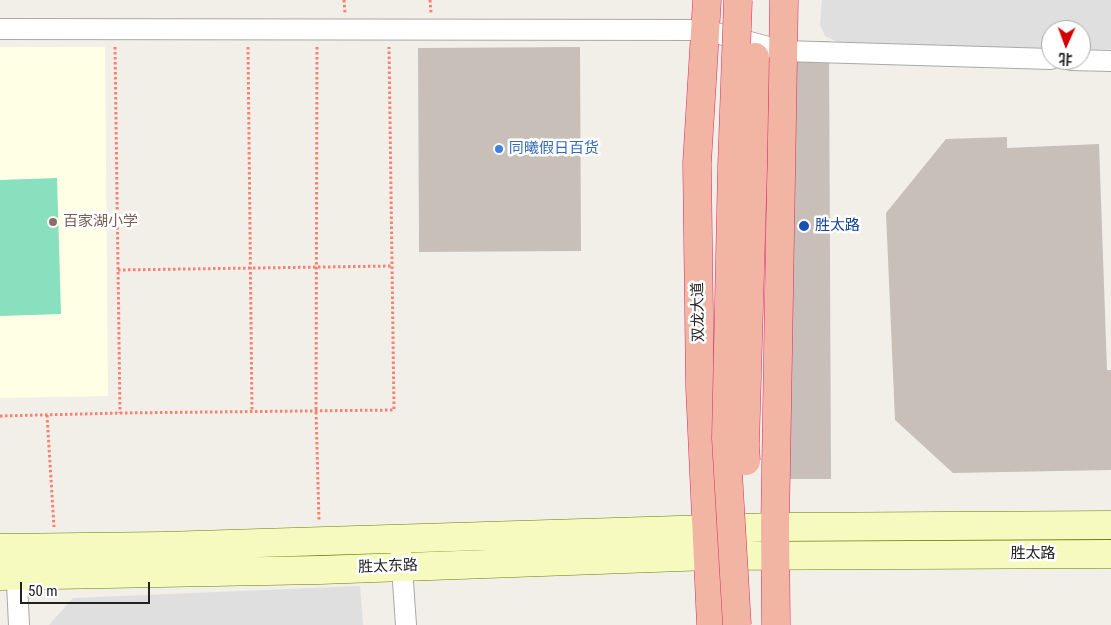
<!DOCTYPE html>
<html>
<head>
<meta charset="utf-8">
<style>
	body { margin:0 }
	#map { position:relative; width:1111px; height:625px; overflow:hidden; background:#f2efe9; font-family:"Roboto Condensed","Noto Sans SC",sans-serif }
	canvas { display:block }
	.north { position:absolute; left:1041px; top:20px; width:50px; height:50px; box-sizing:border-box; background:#fff; border:1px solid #a7a7a7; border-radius:50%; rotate:182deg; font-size:14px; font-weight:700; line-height:20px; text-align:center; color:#222 }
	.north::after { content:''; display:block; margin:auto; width:18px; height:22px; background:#d40000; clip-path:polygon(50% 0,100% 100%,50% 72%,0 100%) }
	.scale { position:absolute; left:20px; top:582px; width:130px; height:22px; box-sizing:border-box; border:2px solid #222; border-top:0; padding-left:6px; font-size:15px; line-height:18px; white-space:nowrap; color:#222; -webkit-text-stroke:4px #fff; paint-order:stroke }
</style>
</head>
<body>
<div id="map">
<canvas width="1111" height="625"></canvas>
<div class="north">北</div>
<div class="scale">50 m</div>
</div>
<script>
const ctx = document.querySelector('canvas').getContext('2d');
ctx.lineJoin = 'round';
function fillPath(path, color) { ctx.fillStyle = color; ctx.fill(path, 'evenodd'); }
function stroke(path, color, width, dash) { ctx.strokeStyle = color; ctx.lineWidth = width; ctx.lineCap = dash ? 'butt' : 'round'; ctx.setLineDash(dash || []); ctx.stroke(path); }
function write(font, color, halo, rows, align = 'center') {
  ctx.font = font + ' "Roboto Condensed","Noto Sans SC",sans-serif'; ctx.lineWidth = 5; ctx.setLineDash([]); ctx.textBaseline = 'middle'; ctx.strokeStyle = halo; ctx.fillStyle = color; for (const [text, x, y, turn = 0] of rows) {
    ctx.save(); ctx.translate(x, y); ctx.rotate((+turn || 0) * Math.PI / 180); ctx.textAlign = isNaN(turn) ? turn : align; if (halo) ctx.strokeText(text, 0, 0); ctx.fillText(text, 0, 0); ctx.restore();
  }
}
const residential = new Path2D(`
	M 822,0 L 1111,0 L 1111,49 L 1081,50 L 1081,30 L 1051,30 L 1051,51 L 846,46 L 825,36 L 820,25 Z
	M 360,586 L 363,625 L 49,625 L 73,598 Z`);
const education = new Path2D(`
	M 0,47 L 105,47 L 108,396 L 0,398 Z`);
const pitch = new Path2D(`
	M 57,178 L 61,314 L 0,316 L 0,180 Z`);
const building = new Path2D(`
	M 772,41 L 829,41 L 831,479 L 774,479 Z
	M 580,47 L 581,251 L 419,252 L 418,48 Z
	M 1007,137 L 1007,148 L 1099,144 L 1107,370 L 1111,370 L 1111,470 L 953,473 L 895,420 L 886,213 L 946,139 Z`);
const path = new Path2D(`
	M 344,0 L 345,13
	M 430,0 L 431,13
	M 115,47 L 120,413
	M 248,47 L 252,411
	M 317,47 L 316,411 L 319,521
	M 118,270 L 392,266
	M 47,415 L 54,527
	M 0,416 L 120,413 L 394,410 L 389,47`);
const minor = new Path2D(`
	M 0,29 L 705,30 L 783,51 L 1051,59
	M 1071,60 L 1111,61
	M 401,553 L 406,625
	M 16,562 L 19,625`);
const secondary = new Path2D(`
	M 0,548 L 164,546 L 775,527 L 1111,525
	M 0,576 L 320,570 L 709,556 L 1111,554`);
const trunk = new Path2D(`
	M 707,0 L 697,163 L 700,388 L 711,625
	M 776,625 L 775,527 L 784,0`);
const trunkBridge = new Path2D(`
	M 746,461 L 745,446 L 753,167 L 755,57
	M 737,625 L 726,438 L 732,166 L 738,0`);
const markers = [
	[499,149,5,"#3f7fe0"],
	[53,222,5,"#8d6e63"],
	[804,226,6,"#1a4fb4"]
];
const shopNames = [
	["同曦假日百货",509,149]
];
const educationNames = [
	["百家湖小学",63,222]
];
const transitNames = [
	["胜太路",815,226]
];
const streetNames = [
	["双龙大道",699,312,-91],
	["胜太路",1033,554],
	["胜太东路",388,567,-2]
];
fillPath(residential, '#e0dfdf');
fillPath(education, '#ffffe5');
fillPath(pitch, '#88e0be');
fillPath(building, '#c7bfb8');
stroke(minor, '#a9a9a9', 22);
stroke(secondary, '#707d05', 29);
stroke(trunk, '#dc2a67', 29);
stroke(path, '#fa8072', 3, [2.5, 2.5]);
stroke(minor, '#fff', 20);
stroke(secondary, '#f7fabf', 28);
stroke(trunk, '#f2b4a3', 28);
stroke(trunkBridge, '#dc2a67', 29, []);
stroke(trunkBridge, '#f2b4a3', 28);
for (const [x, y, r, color] of markers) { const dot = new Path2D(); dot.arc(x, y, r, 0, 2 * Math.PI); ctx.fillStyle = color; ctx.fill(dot); stroke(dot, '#fff', 2); }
write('15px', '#366cbe', '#fff', shopNames, 'left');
write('15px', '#785e54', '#fff', educationNames, 'left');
write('15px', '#164399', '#fff', transitNames, 'left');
write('15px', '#222', '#fff', streetNames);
</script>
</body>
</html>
